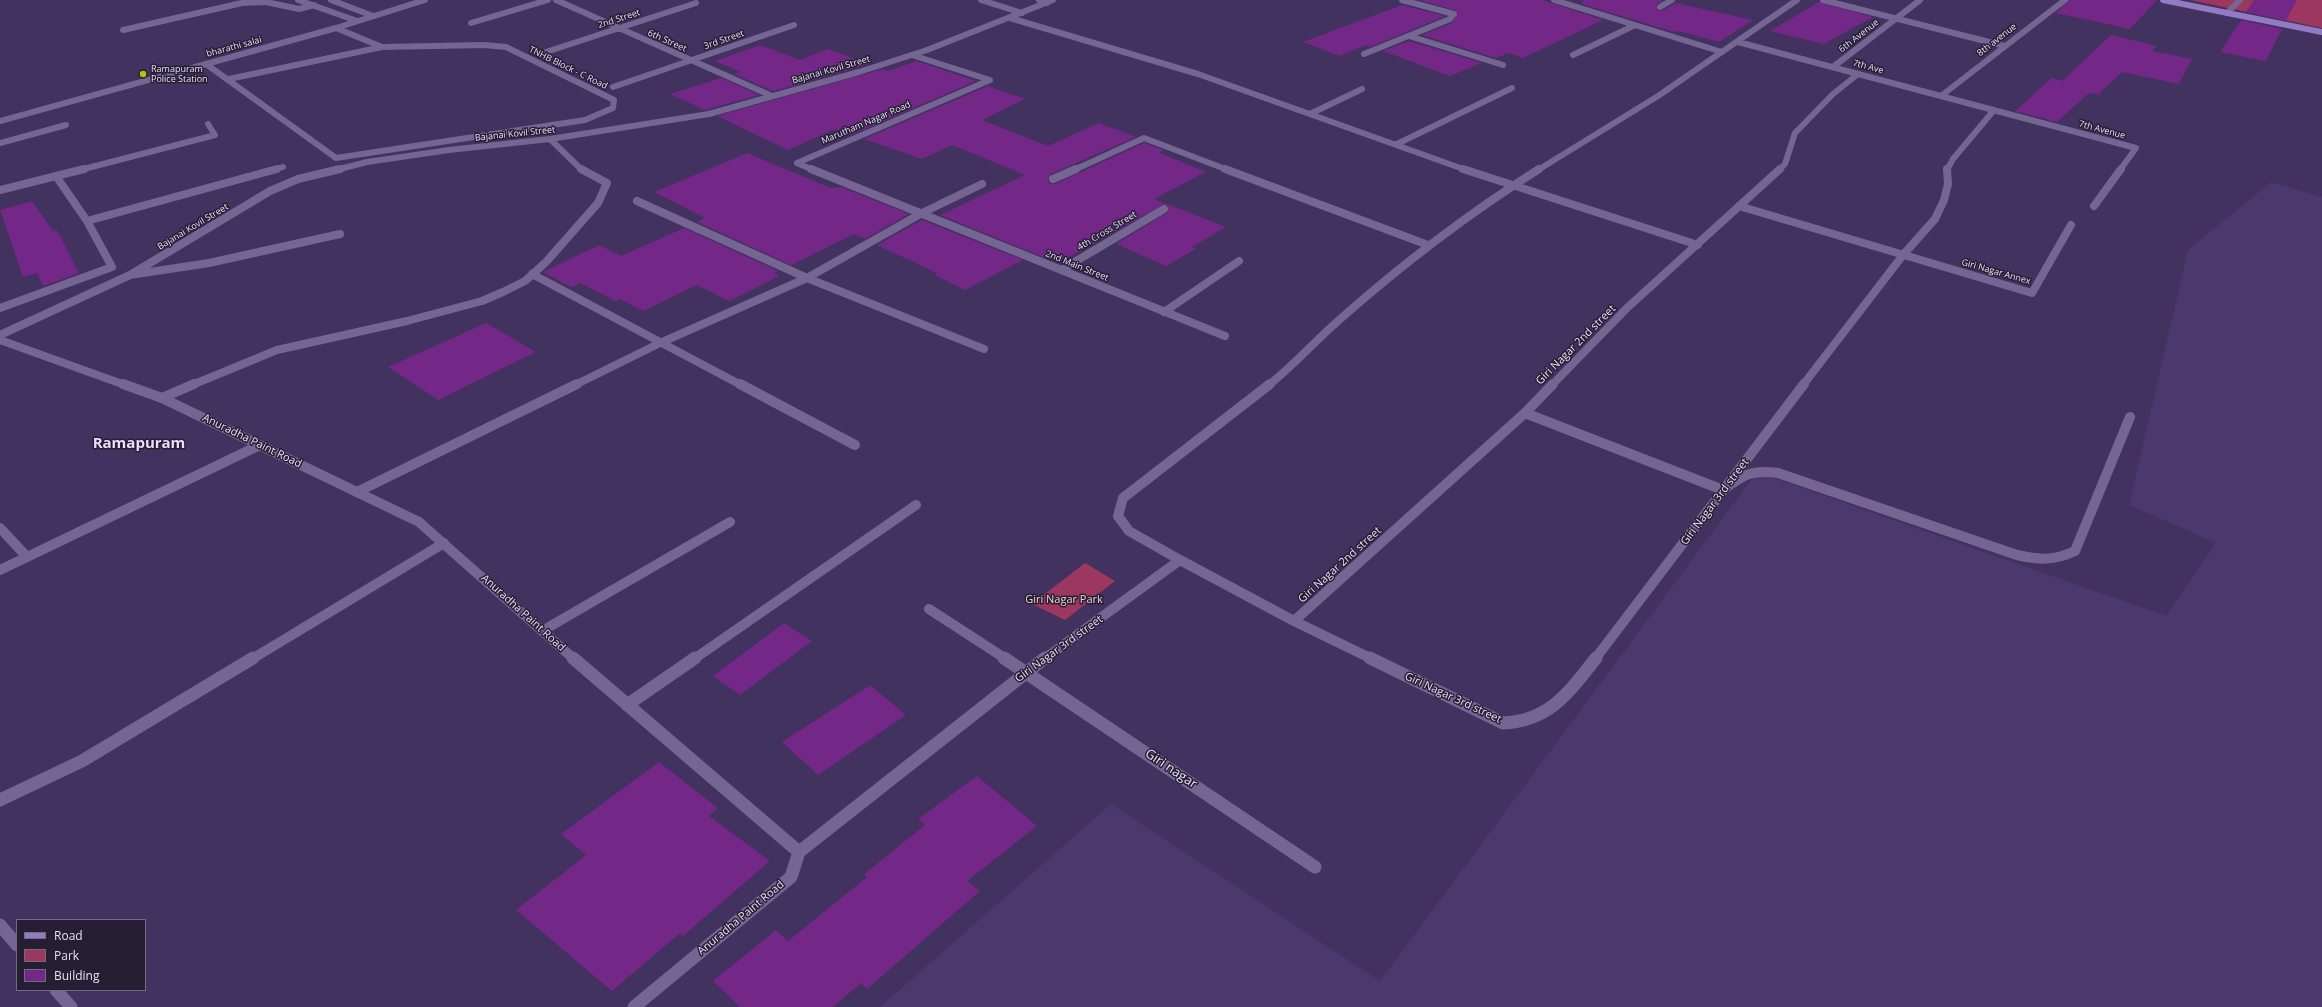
<!DOCTYPE html>
<html>
<head>
<meta charset="utf-8">
<style>
	body { margin:0 }
	#map { position:relative; width:2322px; height:1007px; overflow:hidden; background:#42325f; font-family:"Open Sans",sans-serif }
	canvas { display:block }
	.legend { position:absolute; left:16px; top:919px; width:130px; height:72px; box-sizing:border-box; background:#261f33; border:1px solid #736b83; margin:0; padding:5px 7px; list-style:none; font-size:12px; color:#e7defa }
	.legend li { display:flex; align-items:center; gap:8px; height:20px }
	.legend b { width:20px; border:1px solid #736b83 }
</style>
</head>
<body>
<div id="map">
<canvas width="2322" height="1007"></canvas>
<ul class="legend">
<li><b style="height:5px;background:#937ac4"></b>Road</li>
<li><b style="height:11px;background:#9c385f"></b>Park</li>
<li><b style="height:11px;background:#732786"></b>Building</li>
</ul>
</div>
<script>
const ctx = document.querySelector('canvas').getContext('2d');
ctx.lineJoin = 'round';
function fillPath(path, color) { ctx.fillStyle = color; ctx.fill(path, 'evenodd'); }
function stroke(path, color, width, dash) { ctx.strokeStyle = color; ctx.lineWidth = width; ctx.lineCap = dash ? 'butt' : 'round'; ctx.setLineDash(dash || []); ctx.stroke(path); }
function write(font, color, halo, rows, align = 'center') {
  ctx.font = font + ' "Open Sans",sans-serif'; ctx.lineWidth = 3; ctx.setLineDash([]); ctx.textBaseline = 'middle'; ctx.strokeStyle = halo; ctx.fillStyle = color; for (const [text, x, y, turn = 0] of rows) {
    ctx.save(); ctx.translate(x, y); ctx.rotate((+turn || 0) * Math.PI / 180); ctx.textAlign = isNaN(turn) ? turn : align; if (halo) ctx.strokeText(text, 0, 0); ctx.fillText(text, 0, 0); ctx.restore();
  }
}
const built = new Path2D(`
	M 2271,182 L 2322,197 L 2322,1007 L 880,1007 L 1111,804 L 1380,981 L 1757,472 L 2166,616 L 2216,543 L 2129,505 L 2188,250 Z`);
const green = new Path2D(`
	M 2190,0 L 2322,0 L 2322,28 Z
	M 1085,563 L 1115,581 L 1065,620 L 1032,604 Z`);
const building = new Path2D(`
	M 1419,0 L 1542,0 L 1603,20 L 1523,58 L 1509,53 L 1496,58 L 1422,35 L 1452,23 L 1458,13 L 1455,10 Z
	M 1583,0 L 1663,0 L 1656,5 L 1658,11 L 1662,11 L 1676,3 L 1753,20 L 1719,42 L 1678,31 L 1674,32 L 1582,4 Z
	M 2069,0 L 2157,0 L 2130,29 L 2056,13 Z
	M 2254,0 L 2297,0 L 2286,20 L 2246,12 Z
	M 1819,2 L 1873,17 L 1824,44 L 1770,31 Z
	M 1402,5 L 1445,16 L 1370,47 L 1366,45 L 1339,56 L 1303,42 Z
	M 2241,20 L 2282,29 L 2266,61 L 2220,52 Z
	M 2111,35 L 2157,46 L 2152,51 L 2192,59 L 2179,84 L 2122,72 L 2098,95 L 2089,93 L 2057,122 L 2015,111 L 2052,78 L 2062,81 Z
	M 1409,41 L 1482,63 L 1450,76 L 1383,51 Z
	M 760,45 L 800,60 L 828,49 L 869,64 L 773,91 L 734,74 L 741,72 L 715,61 Z
	M 916,61 L 976,81 L 851,135 L 835,129 L 788,150 L 717,116 L 883,69 L 888,71 Z
	M 721,78 L 759,95 L 705,110 L 670,94 Z
	M 988,86 L 1025,99 L 982,120 L 1048,146 L 1099,123 L 1136,137 L 1051,174 L 1048,179 L 1050,184 L 1055,184 L 1144,143 L 1164,150 L 1160,153 L 1206,172 L 1154,199 L 1226,227 L 1192,247 L 1196,249 L 1166,266 L 1116,244 L 1167,213 L 1169,207 L 1164,204 L 1058,263 L 940,215 L 1025,175 L 952,145 L 922,159 L 864,139 Z
	M 747,153 L 831,188 L 841,187 L 909,214 L 865,239 L 854,234 L 791,265 L 697,222 L 705,218 L 654,192 Z
	M 32,201 L 53,231 L 57,230 L 79,273 L 43,286 L 37,273 L 23,277 L 0,210 Z
	M 922,220 L 1023,260 L 965,290 L 934,275 L 937,273 L 877,245 Z
	M 684,228 L 778,271 L 774,273 L 779,276 L 729,301 L 697,285 L 643,311 L 620,299 L 615,301 L 581,283 L 571,287 L 543,272 L 599,245 L 621,256 Z
	M 486,323 L 536,352 L 438,400 L 388,367 Z
	M 784,623 L 812,641 L 740,695 L 713,676 Z
	M 870,685 L 906,715 L 818,775 L 782,742 Z
	M 659,762 L 718,808 L 709,816 L 770,861 L 683,936 L 680,933 L 612,991 L 516,910 L 586,855 L 561,834 Z
	M 977,776 L 1037,826 L 967,881 L 980,891 L 867,989 L 861,983 L 833,1007 L 740,1007 L 713,981 L 776,930 L 788,941 L 867,877 L 864,874 L 925,825 L 918,819 Z`);
const serviceFar1 = new Path2D(`
	M 298,0 L 357,21
	M 331,0 L 373,16
	M 981,0 L 1022,13
	M 1039,0 L 1047,3
	M 2227,13 L 2240,0
	M 123,30 L 242,3 L 266,2 L 299,9 L 314,5`);
const service = new Path2D(`
	M 0,925 L 17,945
	M 56,990 L 71,1007`);
const minorFar3 = new Path2D(`
	M 556,0 L 772,96
	M 1554,0 L 1722,52
	M 1823,0 L 2005,46
	M 1660,7 L 1672,0
	M 1010,18 L 1198,74 L 1466,170
	M 471,23 L 548,0
	M 336,28 L 382,47
	M 1409,36 L 1503,65
	M 1738,42 L 2136,148 L 2120,170
	M 546,52 L 696,3
	M 1364,54 L 1450,19 L 1454,14 L 1402,0
	M 1573,55 L 1633,26
	M 206,64 L 336,158 L 585,120 L 613,108 L 614,100 L 506,47 L 484,45 L 382,47 L 229,79
	M 1833,67 L 1920,0
	M 613,87 L 794,25
	M 1941,96 L 2065,0
	M 1310,114 L 1362,89
	M 550,139 L 582,170
	M 0,143 L 66,125
	M 1397,144 L 1512,88
	M 80,170 L 215,135 L 208,124
	M 273,170 L 283,167
	M 813,170 L 797,163 L 990,80 L 912,55
	M 1074,170 L 1144,138 L 1228,170
	M 1538,170 L 1658,96 L 1797,0
	M 1779,170 L 1785,164 L 1795,133 L 1833,94 L 1858,74
	M 1947,170 L 1953,159 L 1994,110`);
const minorFar2 = new Path2D(`
	M 811,169 L 1225,336
	M 1225,169 L 1428,245
	M 1463,169 L 1698,245
	M 56,176 L 87,221
	M 1053,179 L 1076,169
	M 0,190 L 84,169
	M 637,201 L 807,278 L 984,349
	M 1739,206 L 2032,293 L 2071,225
	M 2094,206 L 2121,169
	M 1061,270 L 1164,209
	M 532,274 L 741,385
	M 130,275 L 209,263 L 340,234
	M 0,308 L 112,267 L 87,221 L 277,169
	M 1164,312 L 1239,261
	M 192,385 L 277,350 L 407,321 L 482,301 L 503,292 L 525,281 L 546,262 L 598,203 L 607,183 L 581,169
	M 575,385 L 660,343 L 807,278 L 922,213 L 982,184
	M 1269,385 C 1294,365 1314,342 1338,321 C 1401,265 1468,214 1539,169
	M 1552,385 L 1627,308 L 1780,169
	M 1803,385 L 1903,255 L 1935,219 L 1944,200 L 1948,184 L 1947,169`);
const minorFar1 = new Path2D(`
	M 740,384 L 855,445
	M 162,398 L 194,384
	M 1525,413 L 1723,490 C 1743,475 1752,469 1778,473 L 2017,555 C 2039,560 2054,561 2075,551 L 2130,417
	M 357,492 L 577,384
	M 0,528 L 27,557
	M 1180,560 L 1129,531 L 1118,516 L 1123,498 L 1270,384
	M 0,570 L 260,445
	M 929,609 L 1006,659
	M 1294,621 L 1525,413 L 1553,384
	M 542,631 L 730,522
	M 252,659 L 444,543
	M 694,659 L 916,505
	M 1044,659 L 1180,560 L 1294,621 L 1372,659
	M 1595,659 L 1804,384`);
const minor = new Path2D(`
	M 1004,658 L 1315,867
	M 1370,658 L 1503,723 C 1550,721 1569,692 1596,658
	M 627,705 L 695,658
	M 0,800 L 82,761 L 253,658
	M 799,852 L 1045,658`);
const tertiaryFar3 = new Path2D(`
	M 0,121 L 336,28 L 425,0
	M 336,170 L 367,162 L 449,150 L 550,139 L 709,114 L 859,72 L 927,50 L 1053,0`);
const tertiaryFar2 = new Path2D(`
	M 0,335 L 130,275 L 270,191 L 298,179 L 340,169
	M 0,340 L 125,385`);
const tertiaryFar1 = new Path2D(`
	M 123,384 L 162,398 L 419,522 L 574,659`);
const tertiary = new Path2D(`
	M 573,658 L 799,852 L 791,877 L 634,1007`);
const secondary = new Path2D(`
	M 2163,0 L 2322,32`);
const markers = [
	[143,74,4,"#acc612"]
];
const farStreetnames = [
	["2nd Street",619,19,-18],
	["6th Avenue",1859,36,-38],
	["3rd Street",724,40,-19],
	["8th avenue",1997,40,-38],
	["6th Street",667,41,24],
	["bharathi salai",234,47,-15],
	["7th Ave",1868,67,15],
	["TNHB Block - C Road",568,68,26],
	["Bajanai Kovil Street",831,70,-16],
	["Marutham Nagar Road",866,123,-23],
	["7th Avenue",2102,130,15],
	["Bajanai Kovil Street",515,134,-6],
	["Bajanai Kovil Street",193,227,-31],
	["4th Cross Street",1107,231,-31],
	["2nd Main Street",1077,266,22],
	["Giri Nagar Annex",1996,272,16]
];
const farPoinames = [
	["Ramapuram",151,69],
	["Police Station",151,79]
];
const streetNames = [
	["Giri Nagar 2nd street",1576,345,-45],
	["Anuradha Paint Road",252,441,26],
	["Giri Nagar 3rd street",1715,502,-53],
	["Giri Nagar 2nd street",1340,565,-42],
	["Anuradha Paint Road",523,613,42],
	["Giri Nagar 3rd street",1059,649,-36],
	["Giri Nagar 3rd street",1453,698,25],
	["Anuradha Paint Road",741,918,-40]
];
const parkNames = [
	["Giri Nagar Park",1064,600]
];
const nearStreetnames = [
	["Giri nagar",1171,769,34]
];
const districtNames = [
	["Ramapuram",139,444]
];
fillPath(built, '#4b386c');
fillPath(green, '#9c385f');
fillPath(building, '#732786');
stroke(serviceFar1, '#746593', 6);
stroke(service, '#746593', 13);
stroke(minorFar3, '#746593', 6);
stroke(minorFar2, '#746593', 8);
stroke(minorFar1, '#746593', 10);
stroke(minor, '#746593', 13);
stroke(tertiaryFar3, '#746593', 6);
stroke(tertiaryFar2, '#746593', 8);
stroke(tertiaryFar1, '#746593', 10);
stroke(tertiary, '#746593', 13);
stroke(secondary, '#937ac4', 6);
for (const [x, y, r, color] of markers) { const dot = new Path2D(); dot.arc(x, y, r, 0, 2 * Math.PI); ctx.fillStyle = color; ctx.fill(dot); stroke(dot, '#261f33', 1.5); }
write('9px', '#e7defa', '#261f33', farStreetnames);
write('9px', '#e7defa', '#261f33', farPoinames, 'left');
write('11px', '#e7defa', '#261f33', streetNames);
write('11px', '#efcfd8', '#261f33', parkNames);
write('13px', '#e7defa', '#261f33', nearStreetnames);
write('bold 15px', '#e7defa', '#261f33', districtNames);
</script>
</body>
</html>
